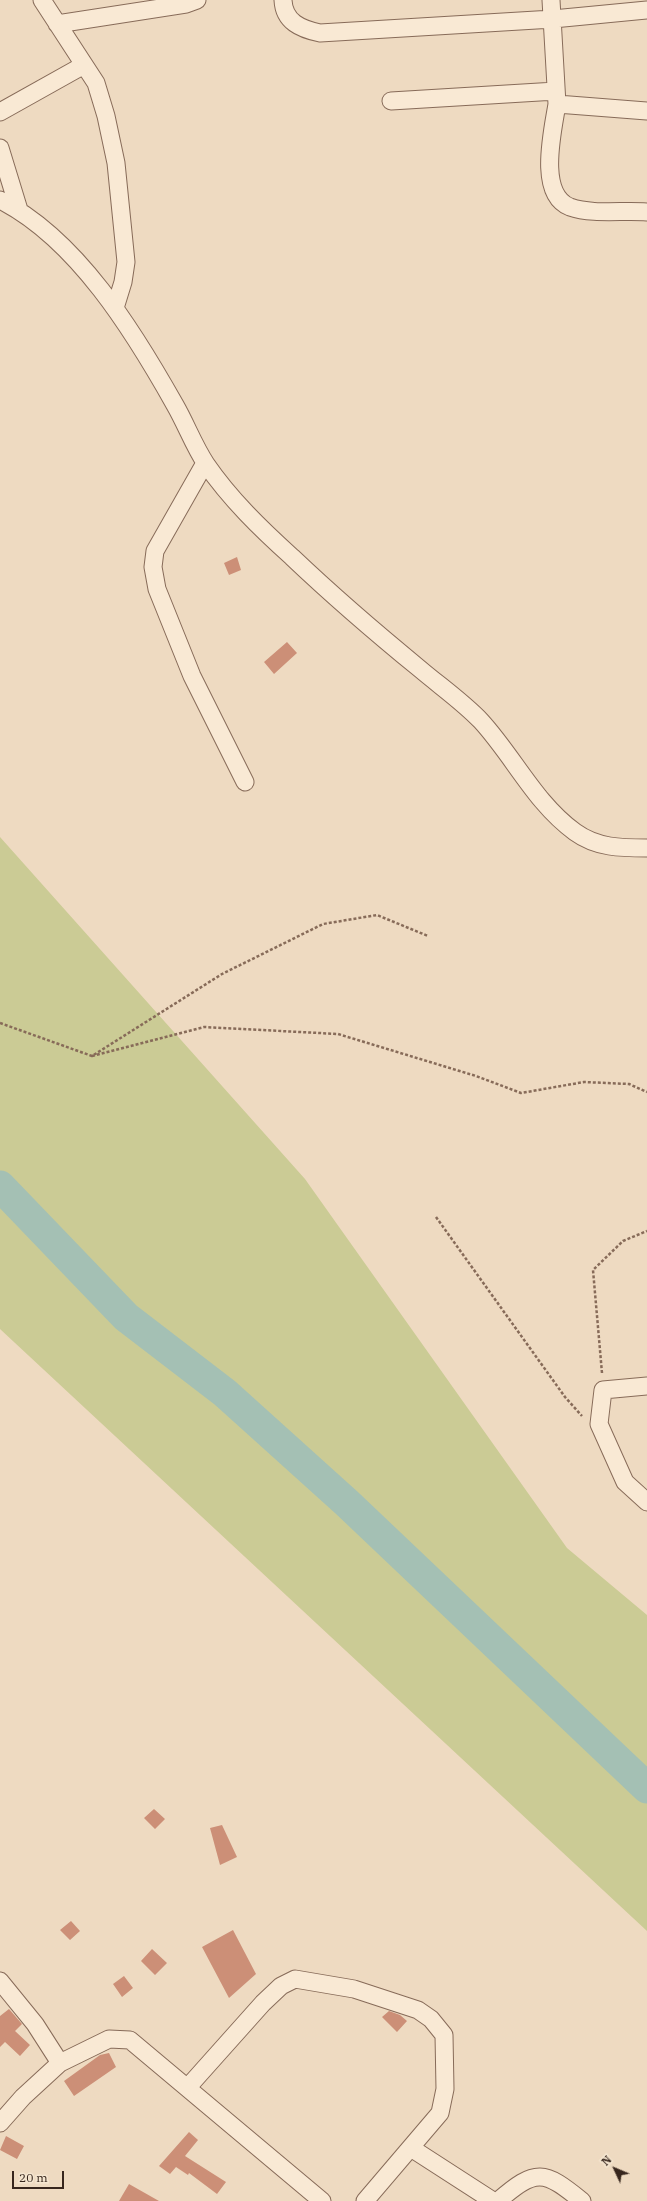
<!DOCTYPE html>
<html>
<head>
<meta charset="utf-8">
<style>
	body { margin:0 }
	#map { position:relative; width:647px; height:2201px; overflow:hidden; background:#eedac1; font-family:"IBM Plex Serif",serif }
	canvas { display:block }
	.north { position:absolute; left:595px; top:2149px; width:40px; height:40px; -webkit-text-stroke:3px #f5e6d0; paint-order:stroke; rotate:314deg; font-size:11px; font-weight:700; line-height:16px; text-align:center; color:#37261d }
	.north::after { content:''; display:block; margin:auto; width:14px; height:18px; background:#37261d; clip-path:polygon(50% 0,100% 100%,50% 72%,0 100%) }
	.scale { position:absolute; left:12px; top:2171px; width:52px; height:18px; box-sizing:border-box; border:2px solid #37261d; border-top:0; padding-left:5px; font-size:12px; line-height:14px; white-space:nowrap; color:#37261d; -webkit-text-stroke:3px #f5e6d0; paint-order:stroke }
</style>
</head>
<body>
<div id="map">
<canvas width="647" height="2201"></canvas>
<div class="north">N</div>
<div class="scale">20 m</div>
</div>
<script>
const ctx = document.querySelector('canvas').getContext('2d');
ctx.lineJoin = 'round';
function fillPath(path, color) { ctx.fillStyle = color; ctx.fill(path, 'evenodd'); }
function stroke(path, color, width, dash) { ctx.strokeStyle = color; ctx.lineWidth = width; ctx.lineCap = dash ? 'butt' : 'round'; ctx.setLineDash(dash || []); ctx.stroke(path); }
const green = new Path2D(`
	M 0,837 L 305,1179 L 567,1548 L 647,1615 L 647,1931 L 0,1329 Z`);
const river = new Path2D(`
	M 0,1186 L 126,1317 L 225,1393 L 347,1503 L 647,1788`);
const building = new Path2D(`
	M 237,557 L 241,570 L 229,575 L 224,563 Z
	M 287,642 L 297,653 L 274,674 L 264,662 Z
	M 154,1809 L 165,1819 L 155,1829 L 144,1818 Z
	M 222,1825 L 237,1857 L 220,1865 L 210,1828 Z
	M 71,1921 L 80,1931 L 70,1940 L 60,1930 Z
	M 233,1930 L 256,1974 L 229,1998 L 202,1947 Z
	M 152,1949 L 167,1963 L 155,1975 L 141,1961 Z
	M 124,1976 L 133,1988 L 122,1997 L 113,1984 Z
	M 9,2009 L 22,2024 L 15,2031 L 30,2045 L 20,2056 L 5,2042 L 0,2047 L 0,2016 Z
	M 389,2011 L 400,2015 L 407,2021 L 397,2032 L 382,2017 Z
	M 109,2053 L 116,2067 L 74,2096 L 64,2081 L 100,2055 Z
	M 189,2132 L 198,2140 L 185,2156 L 226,2182 L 217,2194 L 189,2173 L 188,2175 L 176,2167 L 170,2174 L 159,2166 Z
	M 6,2136 L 24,2146 L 17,2159 L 0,2150 Z
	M 129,2184 L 159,2201 L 119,2201 Z`);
const path = new Path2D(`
	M 0,1023 L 92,1056 L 222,974 L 323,924 L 377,915 L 428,936
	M 92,1056 L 204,1027 L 338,1034 L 476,1076 L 521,1093 L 584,1082 L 629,1084 L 647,1092
	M 436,1217 L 565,1397 L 582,1416
	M 602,1373 L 593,1270 L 623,1241 L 647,1231`);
const street = new Path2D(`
	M 42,0 L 96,83 L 106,116 L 116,163 L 126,262 L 123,282 L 115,308
	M 283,0 C 284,22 301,29 320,33 L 553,19 L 647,10
	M 551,0 L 557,104 L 647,111
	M 57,24 L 186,4 L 197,0
	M 391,101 L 556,91
	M 557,104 C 553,130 537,194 570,207 C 593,215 623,210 647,212
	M 0,112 L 84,65
	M 0,148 L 19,210
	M 0,200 C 77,239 134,332 175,405 C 186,424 194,446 206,464 C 230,499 261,529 292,557 C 333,596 376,633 420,669 C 440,686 463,702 481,721 C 514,757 535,803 575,832 C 597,848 621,848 647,848
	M 205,463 L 155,551 L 153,567 L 157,589 L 192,676 L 245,782
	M 647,1386 L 603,1390 L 599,1424 L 625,1482 L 647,1502
	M 0,1981 L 35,2024 L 60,2063
	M 188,2087 L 263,2003 L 281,1986 L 295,1979 L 354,1989 L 418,2010 L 431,2019 L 444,2035 L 445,2089 L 440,2113 L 365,2201
	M 0,2123 L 23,2097 L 60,2063 L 109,2039 L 130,2040 L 322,2201
	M 411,2148 L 493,2201
	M 498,2201 C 536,2168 544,2170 582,2201`);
fillPath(green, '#cbcb95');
stroke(river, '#a4c0b4', 31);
fillPath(building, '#cc8f77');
stroke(street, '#876b59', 19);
stroke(path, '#876b59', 2.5, [3, 2]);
stroke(street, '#f9e9d4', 17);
</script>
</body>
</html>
